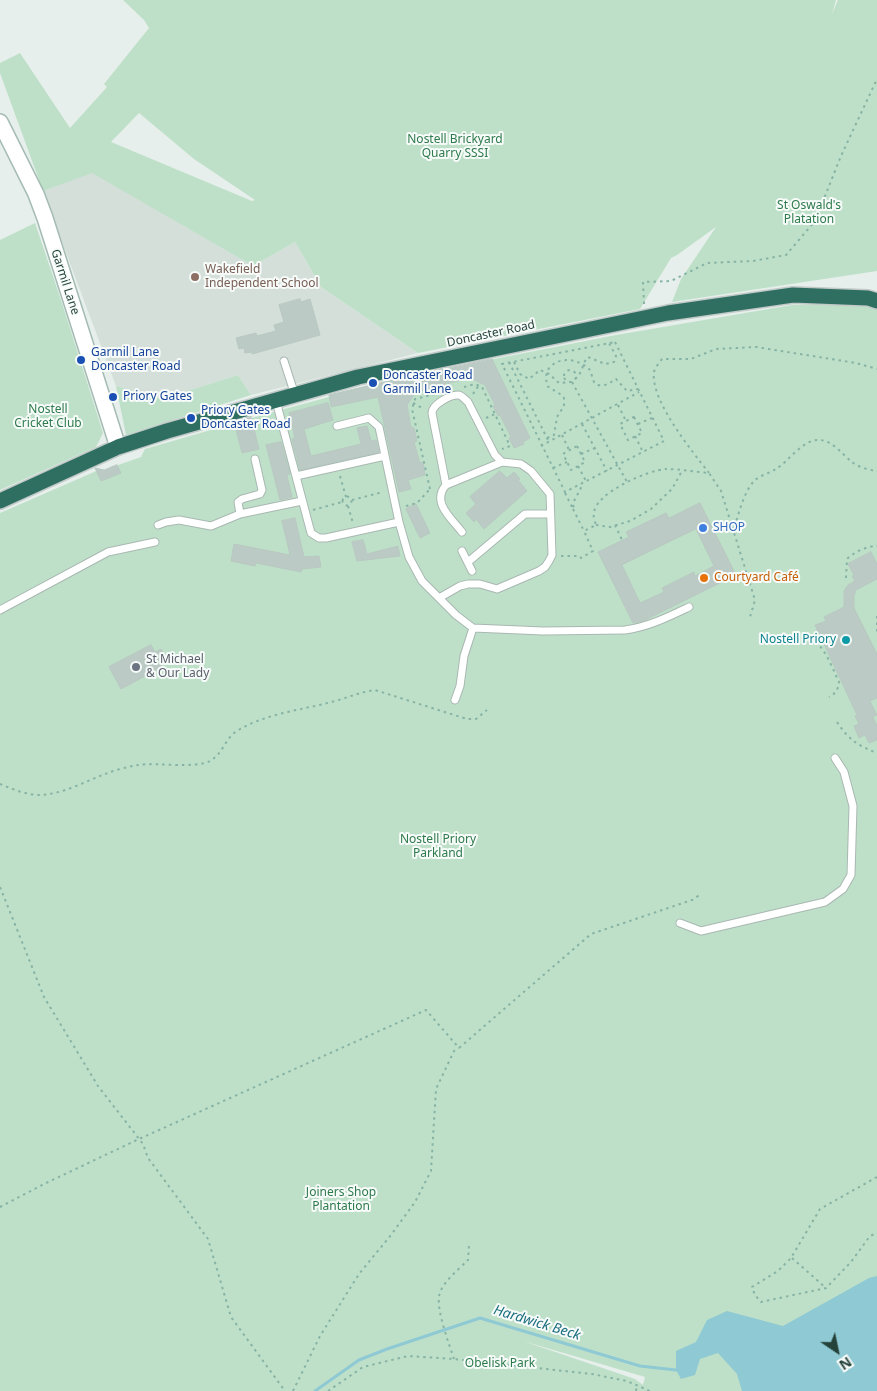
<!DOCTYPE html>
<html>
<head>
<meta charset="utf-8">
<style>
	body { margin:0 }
	#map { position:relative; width:877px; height:1391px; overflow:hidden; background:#e6efeb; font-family:"Noto Sans",sans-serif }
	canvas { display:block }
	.north { position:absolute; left:812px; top:1326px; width:50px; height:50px; -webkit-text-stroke:4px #f7fbf9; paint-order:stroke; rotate:146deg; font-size:14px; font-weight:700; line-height:20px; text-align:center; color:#24423a }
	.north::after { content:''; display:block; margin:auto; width:18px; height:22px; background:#24423a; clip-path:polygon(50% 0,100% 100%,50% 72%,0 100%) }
</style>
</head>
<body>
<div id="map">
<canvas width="877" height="1391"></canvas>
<div class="north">N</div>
</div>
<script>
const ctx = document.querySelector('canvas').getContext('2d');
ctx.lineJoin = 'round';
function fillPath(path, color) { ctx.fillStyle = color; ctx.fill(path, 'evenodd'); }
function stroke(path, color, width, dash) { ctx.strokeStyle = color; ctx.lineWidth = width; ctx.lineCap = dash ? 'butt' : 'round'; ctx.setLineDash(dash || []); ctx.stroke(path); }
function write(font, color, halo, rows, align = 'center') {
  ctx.font = font + ' "Noto Sans",sans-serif'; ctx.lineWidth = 4; ctx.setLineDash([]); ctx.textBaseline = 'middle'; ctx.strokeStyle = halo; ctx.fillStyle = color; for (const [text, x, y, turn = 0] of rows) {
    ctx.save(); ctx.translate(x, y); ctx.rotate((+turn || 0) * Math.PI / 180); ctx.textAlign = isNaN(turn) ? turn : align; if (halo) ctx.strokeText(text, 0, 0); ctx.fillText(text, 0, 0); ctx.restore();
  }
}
const built = new Path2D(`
	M 92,172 L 253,266 L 295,242 L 321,287 L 418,353 L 251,395 L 238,375 L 162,399 L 116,386 L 43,191 Z`);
const green = new Path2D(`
	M 123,0 L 836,0 L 832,14 L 838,0 L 877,0 L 877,271 L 672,302 L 681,279 L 716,227 L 677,255 L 671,258 L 640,309 L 418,353 L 321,287 L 295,242 L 253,266 L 92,173 L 43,191 L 0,73 L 0,63 L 20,53 L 70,128 L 107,87 L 104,84 L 149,28 L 144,20 ZM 139,113 L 194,159 L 255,200 L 252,201 L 111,142 Z
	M 35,223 L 62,303 L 103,433 L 96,447 L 0,490 L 0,240 Z
	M 861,303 L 877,309 L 877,1391 L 0,1391 L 0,513 L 101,469 L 104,470 L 141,457 L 145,449 L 266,414 L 381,383 L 494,359 L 616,335 L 792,305 ZM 523,1341 L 645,1377 L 643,1385 L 635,1379 Z
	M 238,375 L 251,395 L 126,435 L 116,386 L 162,399 Z`);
const water = new Path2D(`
	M 877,1276 L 877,1391 L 742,1391 L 737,1374 L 718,1353 L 700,1359 L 695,1375 L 681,1379 L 676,1370 L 676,1351 L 696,1342 L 707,1320 L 727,1311 L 783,1326 L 869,1278 Z`);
const stream = new Path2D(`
	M 315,1391 L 359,1360 L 387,1349 L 480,1318 L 640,1366 L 676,1370`);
const building = new Path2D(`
	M 300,299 L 301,302 L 310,299 L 320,335 L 252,354 L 252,352 L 245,353 L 244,348 L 239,349 L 236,338 L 256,333 L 257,336 L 276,331 L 274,325 L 284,322 L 279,305 Z
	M 492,359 L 530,438 L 523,442 L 524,444 L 514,448 L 509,438 L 511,437 L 500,415 L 498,416 L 493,406 L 495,405 L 485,385 L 470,378 L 449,383 L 449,387 L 439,390 L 438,386 L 416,392 L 407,405 L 411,427 L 414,428 L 417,441 L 414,442 L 420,463 L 423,462 L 425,475 L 408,480 L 411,489 L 399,492 L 378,397 L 331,407 L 329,395 L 397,379 Z
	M 328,403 L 333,420 L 304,429 L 311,456 L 361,444 L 357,428 L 367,426 L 371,441 L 376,440 L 379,452 L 300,470 L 292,439 L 295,438 L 289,413 Z
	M 251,417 L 259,449 L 242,453 L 234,422 Z
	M 281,442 L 290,474 L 287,475 L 292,497 L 280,500 L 266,445 Z
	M 117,465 L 121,473 L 101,481 L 95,468 L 104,470 Z
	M 500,471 L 507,478 L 514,472 L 520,479 L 518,480 L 527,491 L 484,529 L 476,519 L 474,522 L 466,513 L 476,504 L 470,497 Z
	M 700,503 L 736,575 L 643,621 L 633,623 L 598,552 L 629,537 L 626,532 L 666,513 L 669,518 ZM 696,529 L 714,566 L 695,576 L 694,572 L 662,588 L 664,592 L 640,603 L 622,565 Z
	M 416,504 L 430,533 L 420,538 L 406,509 Z
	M 295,518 L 304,557 L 319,556 L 321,567 L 302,569 L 301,572 L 256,563 L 255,566 L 231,561 L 234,544 L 290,555 L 282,521 Z
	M 363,540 L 367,554 L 398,546 L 400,556 L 357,561 L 352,542 Z
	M 871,552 L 877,564 L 877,579 L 856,590 L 854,596 L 854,608 L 877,654 L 877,698 L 870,701 L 877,715 L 873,717 L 877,726 L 877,740 L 869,743 L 865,735 L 859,738 L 854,726 L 859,724 L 855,716 L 857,715 L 815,625 L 826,621 L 824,617 L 844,607 L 844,591 L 848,585 L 855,581 L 852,576 L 854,575 L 848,564 Z
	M 151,645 L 155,652 L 161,649 L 166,657 L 159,661 L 162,667 L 121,689 L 109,667 Z`);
const path = new Path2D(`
	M 644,304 L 643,282 L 671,281 L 707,263 L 753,261 L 786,255 L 815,221 L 841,156 L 877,79
	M 615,342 L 664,441 L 565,492 L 502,364 Z
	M 509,362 L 549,442
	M 514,362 L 520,374 L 529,379 L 540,370 L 549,374 L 559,383 L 570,382
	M564 376a6 6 0 1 1 12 0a6 6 0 1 1-12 0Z
	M 575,379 C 583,373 582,363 588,357 L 605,364 L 614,362 L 616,356 L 609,343
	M 572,382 L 627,482
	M 464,387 L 475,384 L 482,387 L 510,446 L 502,449
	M 473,394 L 479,385
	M 413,403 L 424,409
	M 618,405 L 626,421
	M 634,417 L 642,433 L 628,440 L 620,424 Z
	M 486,418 L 495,414
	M 582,424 L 607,471
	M 638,424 L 652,418
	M 562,435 L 569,450
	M 635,436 L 643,452
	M 547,438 L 554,435 L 557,417 L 564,406 L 564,398 L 560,394 L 547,386 C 546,379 545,373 550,367 C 561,356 578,359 589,369 C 593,373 591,383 598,385 C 605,387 611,382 616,379 L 627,391 L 638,389
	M 541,446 L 639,392
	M 577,446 L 585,462 L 571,470 L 563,454 Z
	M 581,454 L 595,448
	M 578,466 L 586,481
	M 553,468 L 567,462
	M 709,473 C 692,451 650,400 654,372 C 655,368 659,363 662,359 L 691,359 L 716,349 L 756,347 L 856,363 L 877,369
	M 340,476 L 346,497
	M 430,489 L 412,409 L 415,399 L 435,394
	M 565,493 L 573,509 L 574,501 L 583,484
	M342.5 501a4.5 4.5 0 1 1 9 0a4.5 4.5 0 1 1-9 0Z
	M 352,500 L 383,492
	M 348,506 L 353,523
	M 406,506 L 417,503 L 430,489
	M 573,509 L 584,531
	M 313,510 L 342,502
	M 596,525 L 610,527 L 630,521 L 651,509 L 672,489 L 682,471
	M 615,525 L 622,540
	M 714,532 L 736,522 C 740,509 745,490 755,480 C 761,475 770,473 776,469 C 788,462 804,438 820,440 C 833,441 843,455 852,462 C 858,467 869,470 877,471
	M 561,556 L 579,556 L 581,558 L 593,551 L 584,531 L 596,525 C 595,522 593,517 594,513 C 595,493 648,470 666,469 C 678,469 696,472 709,473 L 721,491 L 755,600 L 750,617
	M 846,578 L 847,559 C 854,552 867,546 877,546
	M 877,616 L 877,634
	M 802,644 C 807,643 813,641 817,644 C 825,648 835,674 839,682 C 838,690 836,693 829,697
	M 837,722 C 849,740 857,745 877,753
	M 0,784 C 12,789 27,795 40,795 C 63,794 84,782 105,774 C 115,770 127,767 138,765 C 156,762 195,769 210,761 C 223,754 225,738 237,731 C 266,713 303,710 335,701 C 349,697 361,692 375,690 L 467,719 L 476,719 L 487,710
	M 0,887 L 44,997 L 98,1086 L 143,1144 L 148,1158 L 208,1239 L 231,1317 L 285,1391
	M 877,1177 L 820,1209 L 791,1258 L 778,1271 L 752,1287 L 755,1295 L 761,1302 L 826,1288 L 851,1262 L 870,1236 L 877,1233
	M 0,1207 L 44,1184 L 139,1139 L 426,1010 L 459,1048 L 591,934 L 692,900 L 701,894
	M 792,1258 L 826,1288
	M 454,1359 C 449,1344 437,1312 439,1297 C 440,1284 459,1269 468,1260 L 469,1245
	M 293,1391 L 320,1336 L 359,1274 L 391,1235 L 415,1202 L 431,1171 L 436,1089 L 454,1051 L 459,1048
	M 328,1391 L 363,1367 L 408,1356 L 454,1359 L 592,1374 L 627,1381 L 650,1391
	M 636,1391 L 637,1385`);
const lane = new Path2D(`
	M 284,361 L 295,395
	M 276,401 L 311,533 L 319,538 L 326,538 L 399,522 L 379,427 L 369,418 L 337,426
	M 296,476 L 385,456
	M 446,485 L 502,462
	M 240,514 L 238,502 L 242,499 L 260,494 L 262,490 L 255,459
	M 399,522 L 409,557 L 422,581 L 456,615 L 473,628 L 543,631 L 625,630 C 648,627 668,617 689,607
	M 158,525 L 166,522 L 179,520 L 211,526 L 240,514 L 302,501
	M 462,551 L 472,571
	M 468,562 L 525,514 L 550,514
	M 439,598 L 460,586 L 468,584 L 480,584 L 497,589 L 539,571 L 545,567 L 549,561 L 552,555 L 550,494 L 531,471 L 521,464 L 502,462 L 495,455 L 468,402 C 465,400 462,395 458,395 C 449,395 432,405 432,413 L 446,485 C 431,502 451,518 462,532
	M 0,610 L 108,552 L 155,542
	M 455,700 L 460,686 L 464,656 L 473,628
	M 680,923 L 701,931 L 825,902 L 843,889 L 851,875 L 853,806 L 844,772 L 835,758`);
const secondary = new Path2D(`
	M 0,122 L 36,194 L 45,218 L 118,447`);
const highway = new Path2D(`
	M 0,501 L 118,447 L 167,431 L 358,377 L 668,313 L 793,295 L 868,298 L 877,301`);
const markers = [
	[195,277,5,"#8d6e63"],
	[81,360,5,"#1a4fb4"],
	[373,383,5,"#1a4fb4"],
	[113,397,5,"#1a4fb4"],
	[191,418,5,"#1a4fb4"],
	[703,528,5,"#3f7fe0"],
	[704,578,5,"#e8710a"],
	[846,640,5,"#0f9aa8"],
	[136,667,5,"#6b7280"]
];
const parkNames = [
	["Nostell Brickyard",455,140],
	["Quarry SSSI",455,154],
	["St Oswald's",809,206],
	["Platation",809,220],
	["Nostell",48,410],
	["Cricket Club",48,424],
	["Nostell Priory",438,840],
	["Parkland",438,854],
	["Joiners Shop",341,1193],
	["Plantation",341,1207],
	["Obelisk Park",500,1364]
];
const educationNames = [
	["Wakefield",205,270],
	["Independent School",205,284]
];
const streetNames = [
	["Garmil Lane",65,282,72],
	["Doncaster Road",491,334,-12]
];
const transitNames = [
	["Garmil Lane",91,353],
	["Doncaster Road",91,367],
	["Doncaster Road",383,376],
	["Garmil Lane",383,390],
	["Priory Gates",123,397],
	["Priory Gates",201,411],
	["Doncaster Road",201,425]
];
const shopNames = [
	["SHOP",713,528]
];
const foodNames = [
	["Courtyard Café",714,578]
];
const cultureNames = [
	["Nostell Priory",836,640]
];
const worshipNames = [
	["St Michael",146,660],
	["& Our Lady",146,674]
];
const waterNames = [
	["Hardwick Beck",537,1323,17]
];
fillPath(built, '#d4dfda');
fillPath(green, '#bfe0c8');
fillPath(water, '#8ec9d4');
stroke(stream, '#8ec9d4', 3);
fillPath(building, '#bbcac4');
stroke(building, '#b8c9c2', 1);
stroke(lane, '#a8b8b2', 9);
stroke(secondary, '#a4bbb3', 18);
stroke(highway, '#c2cac8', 18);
stroke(path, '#86b3a5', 2, [2.5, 4]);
stroke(lane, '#fff', 7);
stroke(secondary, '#fff', 15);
stroke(highway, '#2f6f62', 15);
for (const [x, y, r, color] of markers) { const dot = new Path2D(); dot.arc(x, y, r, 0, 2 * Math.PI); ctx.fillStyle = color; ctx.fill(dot); stroke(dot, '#f7fbf9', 2); }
write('12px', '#2d7a4b', '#f7fbf9', parkNames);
write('12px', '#785e54', '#f7fbf9', educationNames, 'left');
write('12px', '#24423a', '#f7fbf9', streetNames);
write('12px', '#164399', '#f7fbf9', transitNames, 'left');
write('12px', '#366cbe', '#f7fbf9', shopNames, 'left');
write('12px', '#c56008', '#f7fbf9', foodNames, 'left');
write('12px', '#0d838f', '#f7fbf9', cultureNames, 'right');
write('12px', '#5b616d', '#f7fbf9', worshipNames, 'left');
write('italic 14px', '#1c6f80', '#f7fbf9', waterNames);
</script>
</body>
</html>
